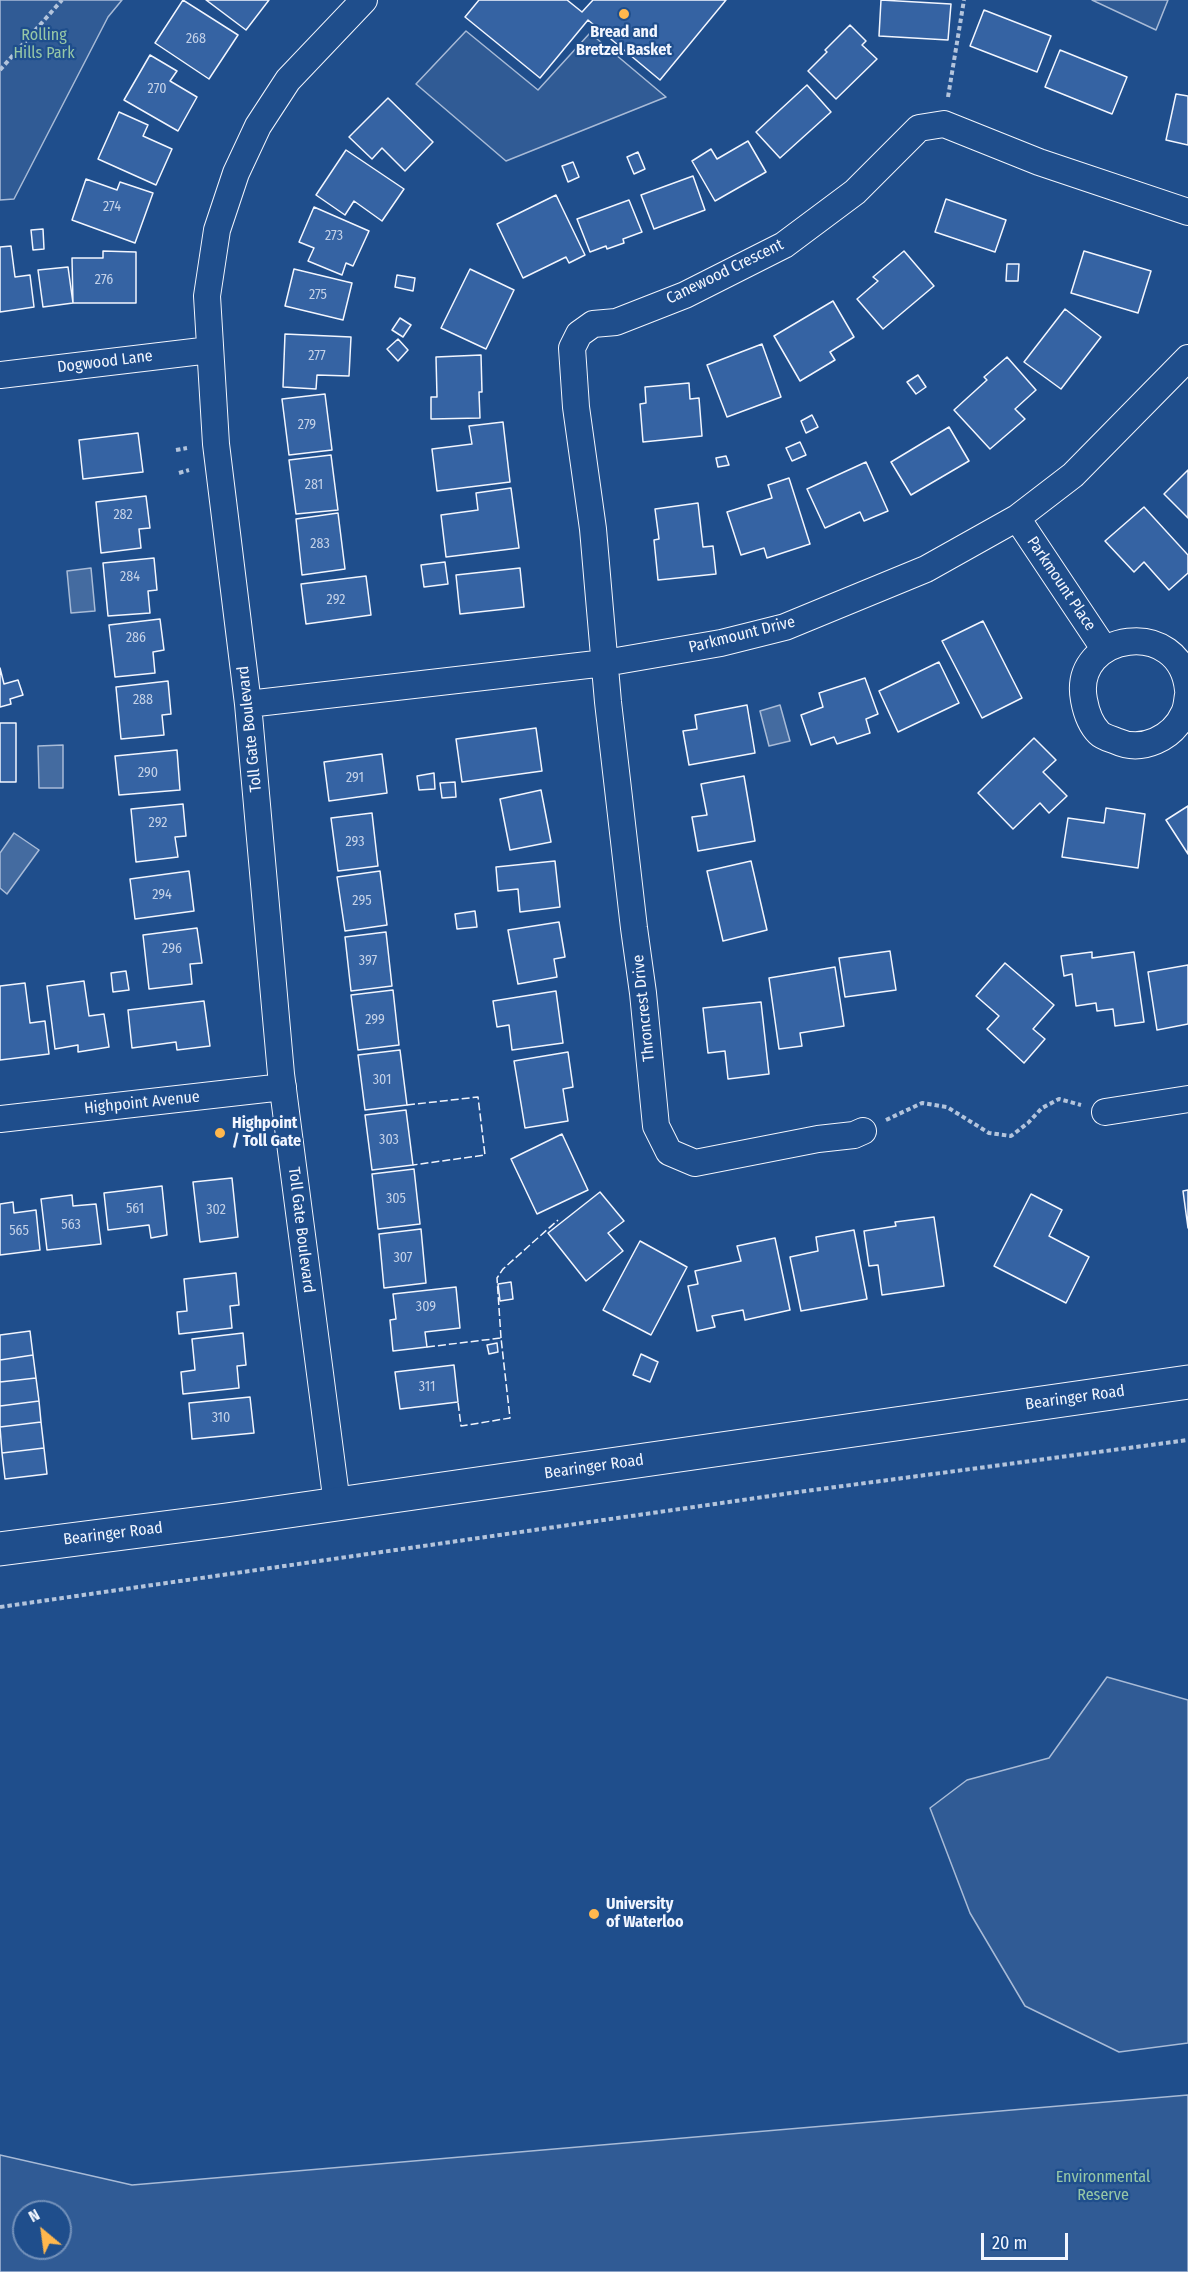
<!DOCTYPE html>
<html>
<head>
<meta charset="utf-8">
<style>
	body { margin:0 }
	#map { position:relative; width:1188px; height:2272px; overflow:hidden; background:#1f4e8c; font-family:"Fira Sans Condensed",sans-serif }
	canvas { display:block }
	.north { position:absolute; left:12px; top:2200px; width:60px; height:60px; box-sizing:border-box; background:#1f4e8c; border:2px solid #7391ba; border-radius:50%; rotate:331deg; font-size:16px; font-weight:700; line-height:24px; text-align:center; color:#f2f6ff }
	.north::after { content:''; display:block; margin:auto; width:21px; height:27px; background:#ffb74d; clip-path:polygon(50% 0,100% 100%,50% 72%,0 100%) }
	.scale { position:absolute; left:981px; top:2233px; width:87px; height:27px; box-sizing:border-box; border:3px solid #f2f6ff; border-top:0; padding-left:8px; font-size:18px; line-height:21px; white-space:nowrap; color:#f2f6ff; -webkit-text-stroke:4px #1f4e8c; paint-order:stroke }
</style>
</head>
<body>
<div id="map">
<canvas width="1188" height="2272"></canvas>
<div class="north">N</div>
<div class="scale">20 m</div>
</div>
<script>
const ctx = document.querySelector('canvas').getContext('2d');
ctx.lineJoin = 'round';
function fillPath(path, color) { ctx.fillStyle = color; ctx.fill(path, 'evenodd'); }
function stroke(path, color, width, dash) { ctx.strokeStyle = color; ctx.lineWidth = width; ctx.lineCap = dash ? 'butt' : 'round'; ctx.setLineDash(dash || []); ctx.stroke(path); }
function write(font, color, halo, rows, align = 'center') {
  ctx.font = font + ' "Fira Sans Condensed",sans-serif'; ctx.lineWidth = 4.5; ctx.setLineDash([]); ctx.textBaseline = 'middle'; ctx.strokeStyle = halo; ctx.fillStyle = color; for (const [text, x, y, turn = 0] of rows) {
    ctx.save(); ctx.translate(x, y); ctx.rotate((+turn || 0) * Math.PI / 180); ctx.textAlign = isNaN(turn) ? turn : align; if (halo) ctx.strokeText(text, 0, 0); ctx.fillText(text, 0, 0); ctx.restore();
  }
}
const built = new Path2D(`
	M 0,0 L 122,0 L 108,17 L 14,199 L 0,200 Z
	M 1092,0 L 1168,0 L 1156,30 Z
	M 466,31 L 538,90 L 590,33 L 666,97 L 506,161 L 416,84 Z
	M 1107,1677 L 1188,1700 L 1188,2043 L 1119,2052 L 1025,2006 L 970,1913 L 930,1808 L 967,1780 L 1049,1758 Z
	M 1188,2095 L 1188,2272 L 0,2272 L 0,2155 L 132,2185 ZM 24,2212 L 60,2212 L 60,2248 L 24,2248 Z`);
const water = new Path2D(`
	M 91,568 L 95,611 L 71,613 L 67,571 Z
	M 780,705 L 790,741 L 769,746 L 760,711 Z
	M 63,745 L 63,788 L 39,788 L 38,746 Z
	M 14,833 L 39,850 L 7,894 L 0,888 L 0,853 Z`);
const building = new Path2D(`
	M 183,0 L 238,35 L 209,79 L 155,43 Z
	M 206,0 L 269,0 L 246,30 Z
	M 479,0 L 567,0 L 582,12 L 593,0 L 726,0 L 660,80 L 588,20 L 540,78 L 465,17 Z
	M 881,0 L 951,4 L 948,40 L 879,36 Z
	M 984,10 L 1051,36 L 1037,72 L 970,46 Z
	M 850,25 L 866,41 L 862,45 L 877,59 L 836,99 L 808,71 L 827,52 L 825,50 Z
	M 1060,50 L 1127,77 L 1112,114 L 1045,87 Z
	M 150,55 L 177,71 L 170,81 L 197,97 L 178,131 L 124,100 Z
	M 807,85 L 831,112 L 780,158 L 756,132 Z
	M 1176,94 L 1188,96 L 1188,145 L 1166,140 Z
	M 388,98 L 433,142 L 405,171 L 382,148 L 372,159 L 349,137 Z
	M 119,112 L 148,125 L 143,136 L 172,149 L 156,185 L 98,159 Z
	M 748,141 L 766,172 L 715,201 L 692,161 L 711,149 L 717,159 Z
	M 346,150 L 404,189 L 382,221 L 354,201 L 345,215 L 316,195 Z
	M 638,152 L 645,169 L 634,174 L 627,157 Z
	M 573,162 L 579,177 L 568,182 L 562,166 Z
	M 693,176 L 705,210 L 654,229 L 641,195 Z
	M 86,179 L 117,190 L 120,182 L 153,193 L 135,243 L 72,220 Z
	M 556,195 L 585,255 L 569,263 L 566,257 L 523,278 L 497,224 Z
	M 946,199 L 1006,220 L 995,252 L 935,232 Z
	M 629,200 L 642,232 L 623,239 L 624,243 L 607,249 L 606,246 L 590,252 L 577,219 Z
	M 314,207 L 369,231 L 353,266 L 346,263 L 342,275 L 308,261 L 314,248 L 299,242 Z
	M 43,229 L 44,249 L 33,250 L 31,230 Z
	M 11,246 L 15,277 L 30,275 L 34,307 L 0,312 L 0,247 Z
	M 103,251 L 136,252 L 136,303 L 73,303 L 72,258 L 103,258 Z
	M 904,251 L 934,286 L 883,329 L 857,299 L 878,281 L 873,277 Z
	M 1084,251 L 1151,271 L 1138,313 L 1071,293 Z
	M 1007,264 L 1019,264 L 1018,281 L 1006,281 Z
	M 68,267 L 73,303 L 43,307 L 38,270 Z
	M 294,269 L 352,283 L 343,320 L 285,306 Z
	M 470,269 L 514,290 L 486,349 L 441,328 Z
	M 397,275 L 415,278 L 413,291 L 395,287 Z
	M 833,301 L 854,337 L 830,352 L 835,360 L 800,381 L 774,336 Z
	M 1065,309 L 1101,337 L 1061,389 L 1024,362 Z
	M 400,318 L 411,325 L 403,337 L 392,330 Z
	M 285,334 L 351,337 L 349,376 L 317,375 L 316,389 L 283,387 Z
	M 398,339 L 408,350 L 398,361 L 387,349 Z
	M 762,344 L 781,397 L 727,417 L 707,365 Z
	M 481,355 L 482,392 L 479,392 L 480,418 L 431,419 L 431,397 L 437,397 L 436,357 Z
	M 1007,357 L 1036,390 L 1015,409 L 1025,419 L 990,449 L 954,410 L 987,380 L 984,377 Z
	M 918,375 L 926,387 L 916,394 L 907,382 Z
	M 689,383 L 690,399 L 699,398 L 702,436 L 643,442 L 640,404 L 646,403 L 645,387 Z
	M 325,394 L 332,450 L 289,455 L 282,399 Z
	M 812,415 L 818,427 L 806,433 L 801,421 Z
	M 503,422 L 510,482 L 437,491 L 432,449 L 472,444 L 469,426 Z
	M 949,427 L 969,461 L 911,495 L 891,462 Z
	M 138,433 L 143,472 L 83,479 L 79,440 Z
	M 800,442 L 806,455 L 792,461 L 786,448 Z
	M 331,455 L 338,510 L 296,514 L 289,460 Z
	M 726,456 L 729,465 L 718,467 L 716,458 Z
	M 866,462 L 888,511 L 864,521 L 860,512 L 825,528 L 807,489 Z
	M 1188,470 L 1188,518 L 1164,494 Z
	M 789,478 L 810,544 L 767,558 L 764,548 L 741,555 L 727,512 L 772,498 L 768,485 Z
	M 511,488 L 519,548 L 446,557 L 441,515 L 478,510 L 476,493 Z
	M 146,496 L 150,528 L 139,529 L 141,548 L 101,553 L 96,502 Z
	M 698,503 L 703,547 L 713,546 L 716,574 L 658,580 L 654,540 L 659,539 L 655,509 Z
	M 1144,507 L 1188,555 L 1188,573 L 1169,590 L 1144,562 L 1134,572 L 1105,541 Z
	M 338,513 L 345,569 L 302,575 L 296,519 Z
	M 154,558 L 157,590 L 148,591 L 150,613 L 108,616 L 103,563 Z
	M 445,562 L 448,584 L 424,587 L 421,565 Z
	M 520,568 L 524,607 L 460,614 L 456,575 Z
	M 366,576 L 371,615 L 306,624 L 301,584 Z
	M 160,619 L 164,650 L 153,652 L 155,673 L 115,677 L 109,625 Z
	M 983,621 L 1022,698 L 982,718 L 942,641 Z
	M 939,662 L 959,703 L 898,732 L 879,691 Z
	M 0,668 L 4,684 L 18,680 L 23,695 L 10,699 L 11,704 L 0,707 Z
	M 865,678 L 878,714 L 866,719 L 870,733 L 837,744 L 834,737 L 811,745 L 801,715 L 823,707 L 819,693 Z
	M 168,681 L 171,714 L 162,715 L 164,735 L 121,739 L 116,687 Z
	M 747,705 L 755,753 L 689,765 L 683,731 L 697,729 L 695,715 Z
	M 0,723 L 16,723 L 16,782 L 0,782 Z
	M 536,728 L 542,771 L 462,782 L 456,739 Z
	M 1034,738 L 1056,760 L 1043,772 L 1067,796 L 1049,813 L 1040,803 L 1013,829 L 978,793 Z
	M 177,750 L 180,790 L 119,795 L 115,756 Z
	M 382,754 L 387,793 L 329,801 L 324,762 Z
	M 434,773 L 435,789 L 419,790 L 417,776 Z
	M 744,776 L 755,841 L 698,851 L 692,817 L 707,815 L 701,784 Z
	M 455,782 L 456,797 L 442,798 L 440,783 Z
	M 541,790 L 551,842 L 510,850 L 500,799 Z
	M 183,804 L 186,836 L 175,837 L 178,857 L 136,862 L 131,809 Z
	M 1188,806 L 1188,854 L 1166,820 Z
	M 1106,808 L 1145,814 L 1138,868 L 1062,857 L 1068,818 L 1104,823 Z
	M 372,813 L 378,866 L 338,871 L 331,818 Z
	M 555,861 L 560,907 L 520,912 L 518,889 L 498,891 L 496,867 Z
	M 751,861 L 767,930 L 723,941 L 707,871 Z
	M 189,871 L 194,911 L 135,919 L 130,879 Z
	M 380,871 L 387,925 L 345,931 L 337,877 Z
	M 475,911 L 477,927 L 457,929 L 455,914 Z
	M 559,922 L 565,957 L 554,959 L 557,977 L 518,984 L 508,930 Z
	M 197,928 L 202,963 L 190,964 L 192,984 L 149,989 L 143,935 Z
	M 386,932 L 392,986 L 351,991 L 345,937 Z
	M 890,951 L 896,990 L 845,997 L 839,958 Z
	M 1092,952 L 1092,958 L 1134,952 L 1144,1022 L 1115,1026 L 1113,1009 L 1097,1011 L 1096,1003 L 1076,1006 L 1072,974 L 1064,976 L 1061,956 Z
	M 1005,963 L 1054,1005 L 1033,1029 L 1045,1039 L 1024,1063 L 987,1029 L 999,1016 L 976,996 Z
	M 1188,965 L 1188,1024 L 1157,1030 L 1148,972 Z
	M 835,967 L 844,1026 L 800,1033 L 802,1046 L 779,1049 L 769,978 Z
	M 126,971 L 129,990 L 113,992 L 111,973 Z
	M 84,981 L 89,1016 L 104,1014 L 109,1047 L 78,1052 L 78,1045 L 55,1049 L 47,986 Z
	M 25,983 L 30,1023 L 45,1021 L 49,1054 L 0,1060 L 0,986 Z
	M 393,990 L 399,1045 L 358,1050 L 351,995 Z
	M 556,991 L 563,1043 L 512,1050 L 509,1025 L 497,1027 L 493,1001 Z
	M 204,1001 L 210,1046 L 177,1050 L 176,1042 L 132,1048 L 128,1010 Z
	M 761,1002 L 769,1074 L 728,1079 L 725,1051 L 708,1053 L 703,1008 Z
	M 400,1050 L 407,1105 L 365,1110 L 358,1055 Z
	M 568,1052 L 573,1087 L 563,1089 L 568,1121 L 525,1128 L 514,1061 Z
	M 406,1110 L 413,1165 L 372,1170 L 365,1115 Z
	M 562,1134 L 588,1190 L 537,1214 L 511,1159 Z
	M 414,1169 L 420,1224 L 378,1229 L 372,1174 Z
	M 232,1178 L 238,1237 L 200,1242 L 193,1182 Z
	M 162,1186 L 167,1235 L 151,1238 L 149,1225 L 108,1230 L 104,1193 Z
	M 1188,1190 L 1188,1228 L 1183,1191 Z
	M 600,1192 L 624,1221 L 608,1233 L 623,1251 L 586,1281 L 548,1233 Z
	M 1031,1194 L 1062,1210 L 1049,1236 L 1089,1257 L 1066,1303 L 994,1266 Z
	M 72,1195 L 73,1206 L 96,1204 L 101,1244 L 47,1250 L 41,1199 Z
	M 13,1202 L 14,1213 L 36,1210 L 40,1250 L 0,1255 L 0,1204 Z
	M 934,1217 L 944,1286 L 882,1295 L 878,1265 L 869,1266 L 864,1231 L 896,1226 L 895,1222 Z
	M 421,1229 L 426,1283 L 384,1288 L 379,1234 Z
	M 854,1230 L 867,1299 L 801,1311 L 790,1257 L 818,1251 L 816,1237 Z
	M 775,1238 L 790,1310 L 745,1320 L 743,1310 L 712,1316 L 715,1327 L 697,1331 L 688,1286 L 698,1284 L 695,1271 L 741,1261 L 737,1246 Z
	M 640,1241 L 687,1267 L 651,1335 L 603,1310 Z
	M 236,1273 L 239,1305 L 230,1306 L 232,1328 L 179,1334 L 177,1312 L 187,1311 L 184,1279 Z
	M 511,1282 L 513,1299 L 500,1301 L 498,1284 Z
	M 456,1287 L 460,1328 L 425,1332 L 427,1347 L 393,1351 L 390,1320 L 396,1319 L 393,1294 Z
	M 30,1331 L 33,1355 L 0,1360 L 0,1335 Z
	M 243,1333 L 246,1365 L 237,1366 L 239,1388 L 183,1394 L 181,1372 L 195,1370 L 192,1339 Z
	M 497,1343 L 498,1352 L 489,1354 L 487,1345 Z
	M 641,1354 L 658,1362 L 650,1382 L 633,1375 Z
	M 33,1355 L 36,1378 L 0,1382 L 0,1360 Z
	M 454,1365 L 458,1402 L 400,1409 L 395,1372 Z
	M 36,1378 L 39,1401 L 0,1406 L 0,1382 Z
	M 250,1397 L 254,1433 L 192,1439 L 189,1403 Z
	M 39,1401 L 41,1422 L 0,1427 L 0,1406 Z
	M 41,1422 L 44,1448 L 2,1453 L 0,1427 Z
	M 44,1448 L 47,1474 L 5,1479 L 2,1453 Z`);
const path = new Path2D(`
	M 0,70 L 62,0
	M 948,97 L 964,0
	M 176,450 L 187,448
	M 179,473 L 189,470
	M 886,1120 L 922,1103 L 947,1107 L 989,1133 L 1011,1136 L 1028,1123 L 1042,1108 L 1059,1099 L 1081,1105
	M 0,1607 L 791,1493 L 1188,1440`);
const minor = new Path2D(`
	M 0,375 L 210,350
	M 1017,518 L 1105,650
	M 1188,690 C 1181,616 1071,632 1084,700 C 1086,711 1090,724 1099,733 C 1103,737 1111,739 1116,741 C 1142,753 1173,738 1184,713 C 1187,707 1187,700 1188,695
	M 248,704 L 605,663 L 721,643 L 785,627 L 926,569 L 1017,518 L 1073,475 L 1188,358
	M 1105,1112 L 1188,1099
	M 0,1119 L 283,1087
	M 863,1131 L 854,1135 L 818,1139 L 695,1163 L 669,1152 L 656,1126 L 643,993 L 634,928 L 608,702 L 593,529 L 576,407 L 572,348 L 579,334 L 593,324 L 616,322 L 685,295 L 784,245 L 855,192 L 919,128 L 944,124 L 1039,162 L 1188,212
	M 337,1504 L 281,1074 L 248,704 L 216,444 L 207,296 L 217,230 L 236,173 L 258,126 L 288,80 L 364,0`);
const tertiary = new Path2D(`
	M 0,1549 L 226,1520 L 1188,1382`);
const fence = new Path2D(`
	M 407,1105 L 478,1097 L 485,1155 L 413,1165
	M 501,1338 L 497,1278 L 503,1269 L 558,1220
	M 427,1347 L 501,1338 L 510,1418 L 461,1426 L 458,1402`);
const markers = [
	[624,14,6,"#ffb74d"],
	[220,1133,6,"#ffb74d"],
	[594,1914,6,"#ffb74d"]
];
const numberNames = [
	["268",196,39],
	["270",157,89],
	["274",112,207],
	["273",334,236],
	["276",104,280],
	["275",318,295],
	["277",317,356],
	["279",307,425],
	["281",314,485],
	["282",123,515],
	["283",320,544],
	["284",130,577],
	["292",336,600],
	["286",136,638],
	["288",143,700],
	["290",148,773],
	["291",355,778],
	["292",158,823],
	["293",355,842],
	["294",162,895],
	["295",362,901],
	["296",172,949],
	["397",368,961],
	["299",375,1020],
	["301",382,1080],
	["303",389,1140],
	["305",396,1199],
	["561",135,1209],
	["302",216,1210],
	["563",71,1225],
	["565",19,1231],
	["307",403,1258],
	["309",426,1307],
	["311",427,1387],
	["310",221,1418]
];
const poiNames = [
	["Bread and",624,33,"center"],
	["Bretzel Basket",624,51,"center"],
	["Highpoint",232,1124],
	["/ Toll Gate",232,1142],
	["University",606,1905],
	["of Waterloo",606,1923]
];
const parkNames = [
	["Rolling",44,36],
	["Hills Park",44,54],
	["Environmental",1103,2178],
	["Reserve",1103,2196]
];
const streetNames = [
	["Canewood Crescent",725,272,-26],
	["Dogwood Lane",105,362,-7],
	["Parkmount Place",1061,584,56],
	["Parkmount Drive",742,635,-14],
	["Toll Gate Boulevard",250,729,-96],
	["Throncrest Drive",644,1008,-96],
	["Highpoint Avenue",142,1103,-6],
	["Toll Gate Boulevard",301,1230,83],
	["Bearinger Road",1075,1398,-8],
	["Bearinger Road",594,1467,-8],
	["Bearinger Road",113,1534,-7]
];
fillPath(built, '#305b95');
stroke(built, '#a8bbd7', 1.5);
fillPath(water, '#446ba0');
stroke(water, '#a8bbd7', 1.5);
fillPath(building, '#3563a3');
stroke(building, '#f2f6ff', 1.5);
stroke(minor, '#f2f6ff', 28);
stroke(tertiary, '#f2f6ff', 35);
stroke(path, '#b3c4dc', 4, [4.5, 3]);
stroke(minor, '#1f4e8c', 26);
stroke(tertiary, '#1f4e8c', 33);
stroke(fence, '#f2f6ff', 1.5, [8, 3]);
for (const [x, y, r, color] of markers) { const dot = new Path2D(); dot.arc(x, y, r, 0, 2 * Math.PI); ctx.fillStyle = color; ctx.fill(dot); stroke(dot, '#1f4e8c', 2); }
write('14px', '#c3d1e8', null, numberNames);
write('bold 16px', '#f2f6ff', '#1f4e8c', poiNames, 'left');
write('16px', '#97c8a6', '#1f4e8c', parkNames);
write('16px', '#f2f6ff', '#1f4e8c', streetNames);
</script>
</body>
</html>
